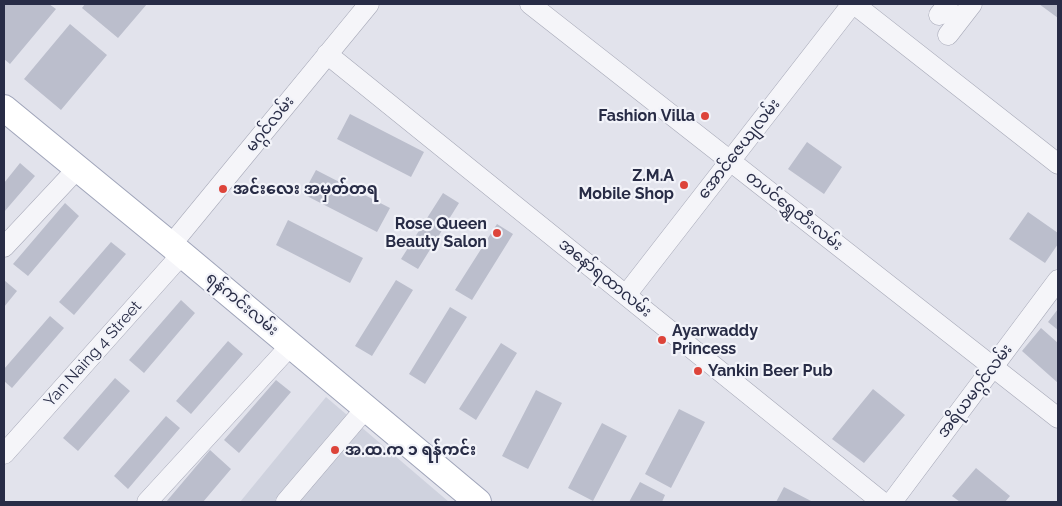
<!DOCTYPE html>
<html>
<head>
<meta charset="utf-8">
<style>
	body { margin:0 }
	#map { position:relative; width:1062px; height:506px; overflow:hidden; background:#e2e3ec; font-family:Raleway,sans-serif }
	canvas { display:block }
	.frame { position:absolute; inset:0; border:5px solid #282c46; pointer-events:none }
</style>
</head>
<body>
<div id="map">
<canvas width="1062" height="506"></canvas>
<div class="frame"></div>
</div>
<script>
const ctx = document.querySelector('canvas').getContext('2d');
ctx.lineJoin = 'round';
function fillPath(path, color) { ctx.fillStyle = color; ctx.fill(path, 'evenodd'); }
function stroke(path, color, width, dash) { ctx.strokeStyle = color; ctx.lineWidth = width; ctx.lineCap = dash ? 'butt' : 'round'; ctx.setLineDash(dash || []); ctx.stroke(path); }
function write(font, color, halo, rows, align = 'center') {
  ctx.font = font + ' Raleway,"Noto Sans Myanmar",sans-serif'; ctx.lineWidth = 4.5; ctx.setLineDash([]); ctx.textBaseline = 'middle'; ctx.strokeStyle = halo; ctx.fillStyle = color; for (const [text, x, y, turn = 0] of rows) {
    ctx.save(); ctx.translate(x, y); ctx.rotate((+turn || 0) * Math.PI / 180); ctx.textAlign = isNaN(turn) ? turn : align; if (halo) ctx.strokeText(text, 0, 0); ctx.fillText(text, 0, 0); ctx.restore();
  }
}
const built = new Path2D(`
	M 326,397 L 449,502 L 240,502 Z`);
const building = new Path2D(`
	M 4,4 L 49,4 L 56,9 L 10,64 L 4,59 Z
	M 85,4 L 147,4 L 118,38 L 82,8 Z
	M 1039,4 L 1058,4 L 1058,18 Z
	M 70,24 L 107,55 L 61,110 L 24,79 Z
	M 350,114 L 424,152 L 411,177 L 337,139 Z
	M 807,142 L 842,167 L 824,194 L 788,169 Z
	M 20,163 L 35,176 L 4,212 L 4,183 Z
	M 316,170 L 390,208 L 377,232 L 303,194 Z
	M 443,193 L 459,203 L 418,269 L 401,259 Z
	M 65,203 L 79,216 L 28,276 L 13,264 Z
	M 1028,212 L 1058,233 L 1058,244 L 1045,263 L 1009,239 Z
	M 288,220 L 363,258 L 350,283 L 276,245 Z
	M 497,224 L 513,234 L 472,300 L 455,290 Z
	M 111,242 L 126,254 L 74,315 L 59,302 Z
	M 4,280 L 17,291 L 4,307 Z
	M 396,280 L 413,290 L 372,356 L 355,346 Z
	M 181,300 L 195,313 L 144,373 L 129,360 Z
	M 450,307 L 467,317 L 425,384 L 409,374 Z
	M 1058,309 L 1058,330 L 1048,322 Z
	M 50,316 L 64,328 L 12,388 L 4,381 L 4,369 Z
	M 1041,328 L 1058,343 L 1058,383 L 1022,351 Z
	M 228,341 L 243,354 L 191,414 L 176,401 Z
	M 501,343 L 517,353 L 476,420 L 459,409 Z
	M 115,378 L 130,391 L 78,451 L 63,438 Z
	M 276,380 L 291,392 L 239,453 L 224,440 Z
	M 873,389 L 905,415 L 864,463 L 832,439 Z
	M 536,390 L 562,403 L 528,469 L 502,456 Z
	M 679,409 L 705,422 L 671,488 L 645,474 Z
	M 166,416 L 180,428 L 128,489 L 114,476 Z
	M 602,423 L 627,436 L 593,501 L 568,488 Z
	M 210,450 L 231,469 L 203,502 L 166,502 Z
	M 976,468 L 1010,496 L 1005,502 L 960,502 L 952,496 Z
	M 640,482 L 665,495 L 662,502 L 629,502 Z
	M 784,487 L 813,502 L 776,502 Z`);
const minor = new Path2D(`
	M 530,4 L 1058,418
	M 854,4 L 1058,164
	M 939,15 L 948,4
	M 948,35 L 972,4
	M 327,54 L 882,502
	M 171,245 L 369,4
	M 4,247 L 77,169
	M 626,295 L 852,4
	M 4,454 L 182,254
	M 147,502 L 291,345
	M 286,502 L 366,408
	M 892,502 L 1058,280`);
const major = new Path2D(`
	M 4,108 L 171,245 L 478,502`);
const markers = [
	[705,116,5,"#dd443a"],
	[684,185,5,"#dd443a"],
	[223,189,5,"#dd443a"],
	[497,233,5,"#dd443a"],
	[662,340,5,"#dd443a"],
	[698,371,5,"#dd443a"],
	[335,450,5,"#dd443a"]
];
const poiNames = [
	["Fashion Villa",695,116,"right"],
	["Z.M.A",674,176,"right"],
	["Mobile Shop",674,194,"right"],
	["အင်းလေး အမှတ်တရ",233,189],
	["Rose Queen",487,224,"right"],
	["Beauty Salon",487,242,"right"],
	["Ayarwaddy",672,331],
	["Princess",672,349],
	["Yankin Beer Pub",708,371],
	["အ.ထ.က ၁ ရန်ကင်း",345,450]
];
const streetNames = [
	["မဂ္ဂင်လမ်း",270,124,-51],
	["အောင်ဇေယျလမ်း",739,149,-52],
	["တပင်ရွှေထီးလမ်း",794,211,38],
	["အနော်ရထာလမ်း",605,278,39],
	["ရန်ကင်းလမ်း",242,304,40],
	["Yan Naing 4 Street",93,354,-48],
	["အရိယမဂ္ဂင်လမ်း",975,391,-53]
];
fillPath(built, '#cfd2de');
fillPath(building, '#bbbecc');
stroke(minor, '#a6a8b7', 21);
stroke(major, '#9fa4b9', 28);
stroke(minor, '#f5f5f9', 20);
stroke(major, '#fff', 26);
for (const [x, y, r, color] of markers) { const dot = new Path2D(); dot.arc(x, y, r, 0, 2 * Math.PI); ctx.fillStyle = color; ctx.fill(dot); stroke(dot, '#f2f3f9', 2); }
write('bold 16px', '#282c46', '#f2f3f9', poiNames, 'left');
write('16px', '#282c46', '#f2f3f9', streetNames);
</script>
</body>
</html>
